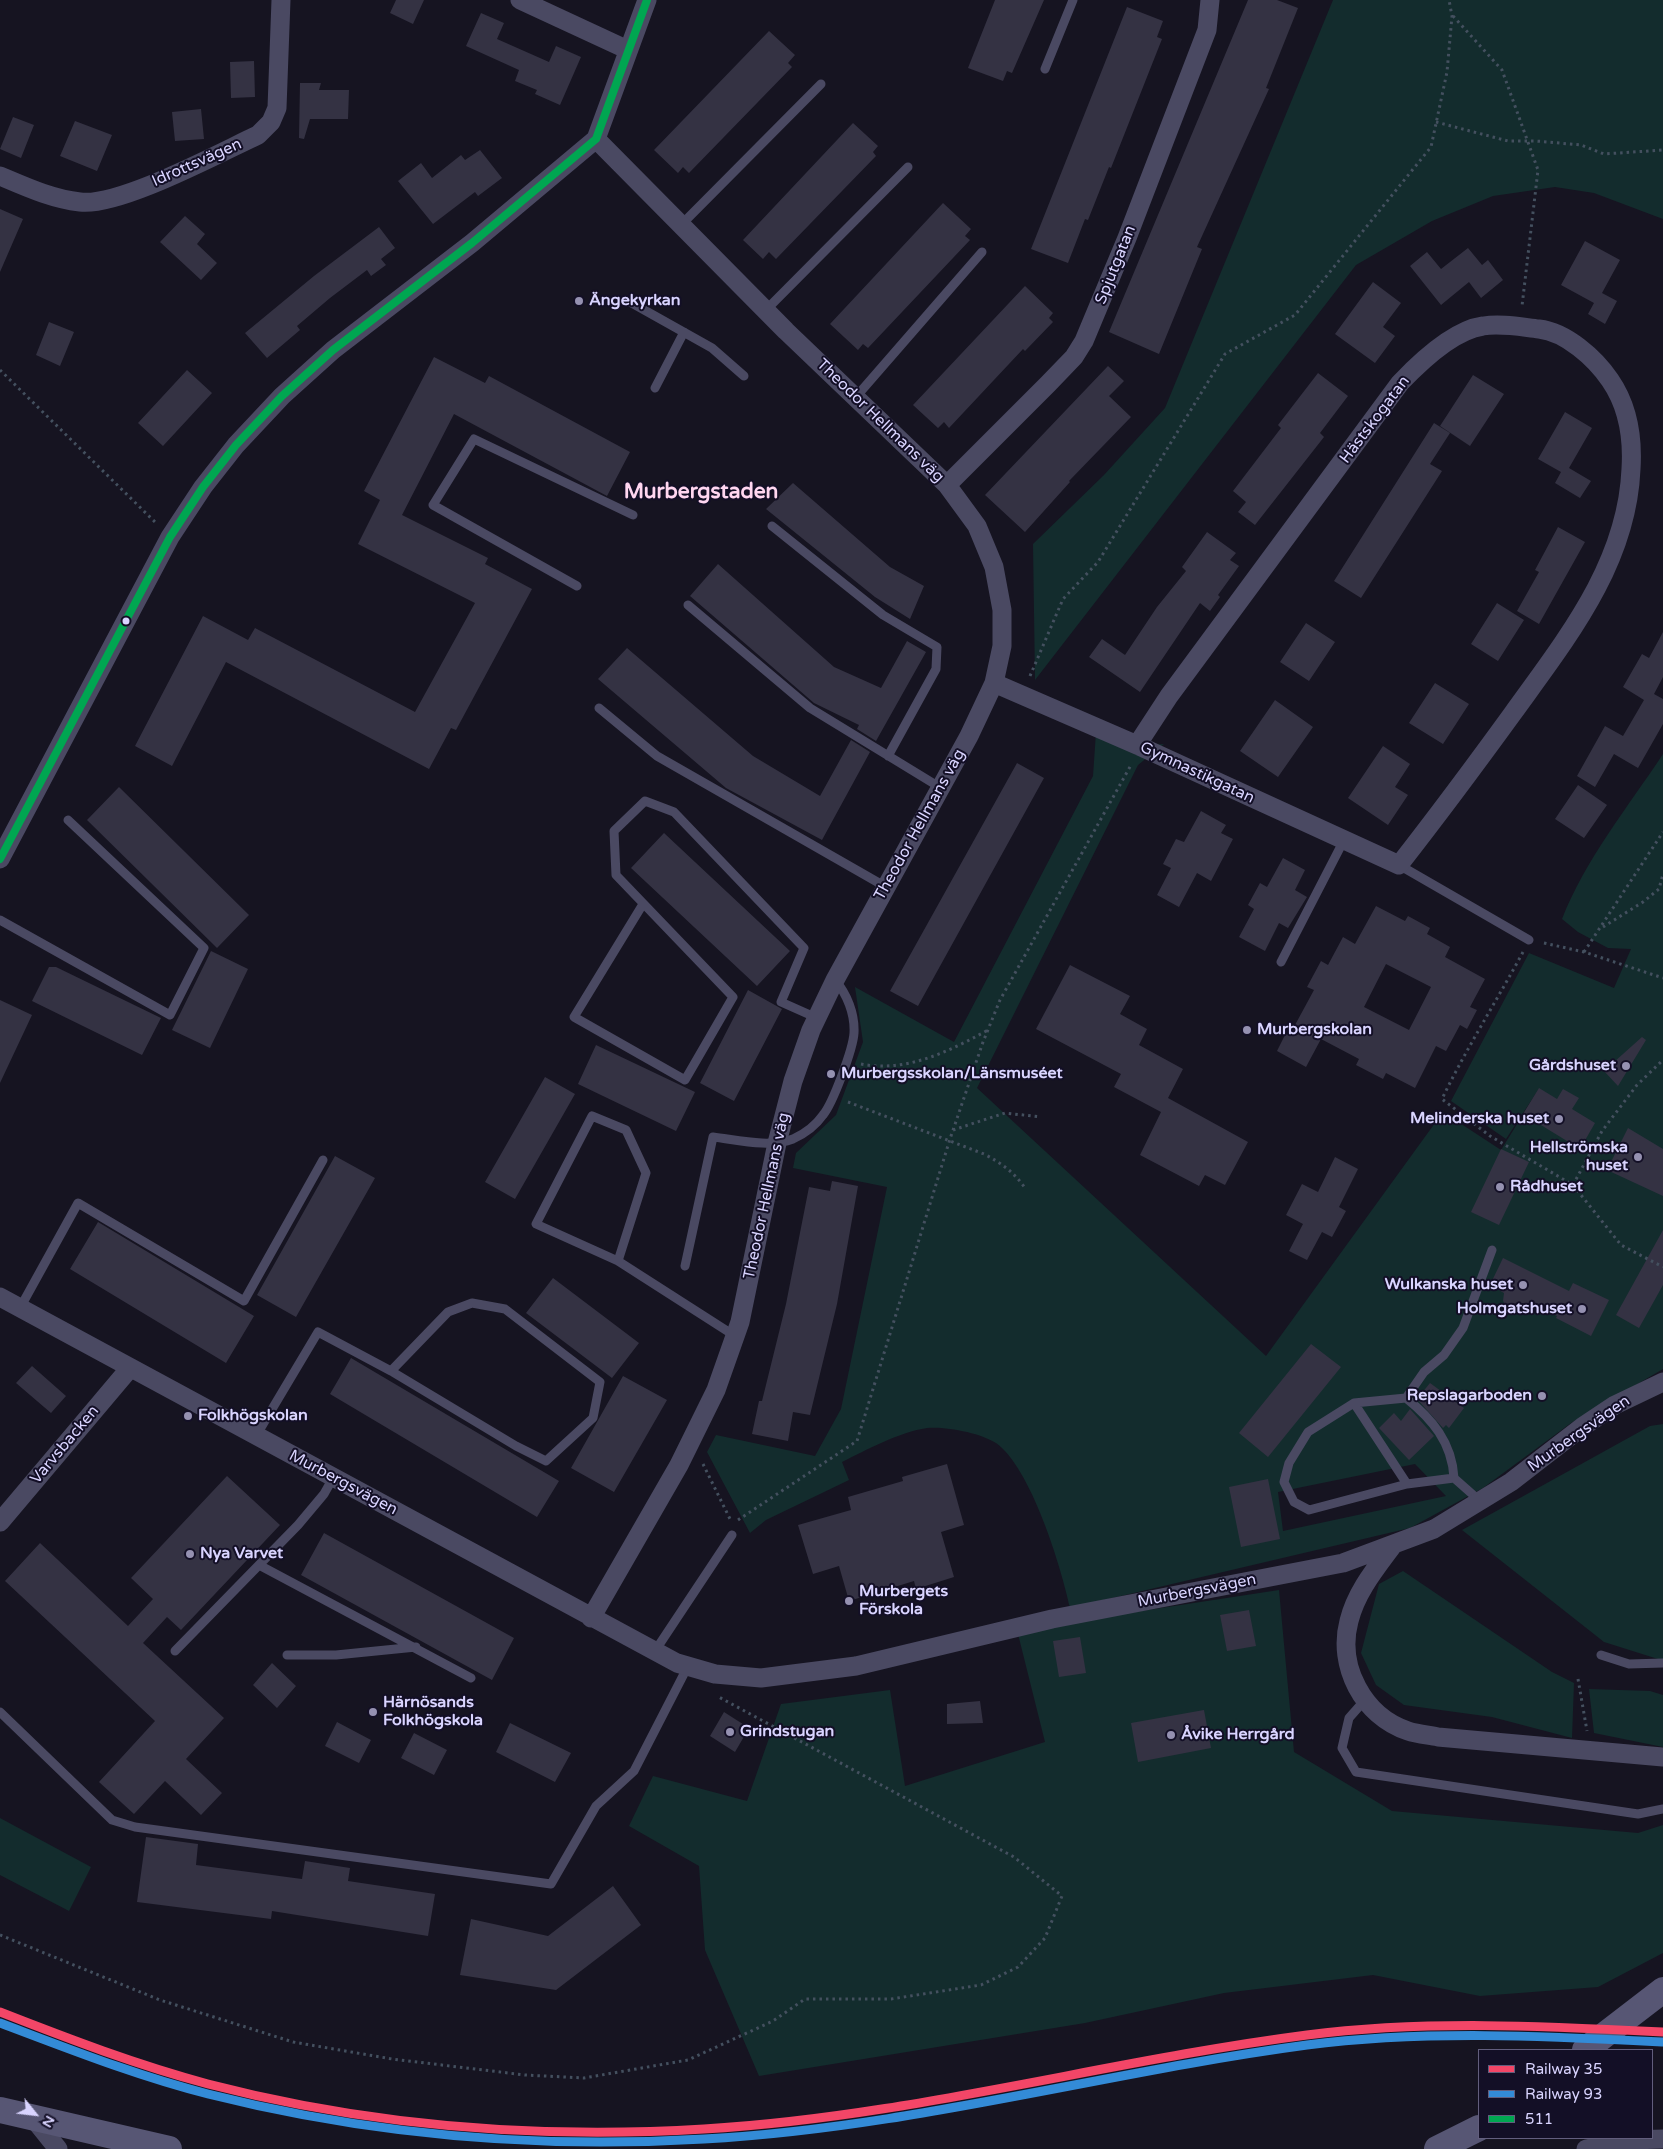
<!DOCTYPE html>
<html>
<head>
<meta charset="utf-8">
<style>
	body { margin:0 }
	#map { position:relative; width:1663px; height:2149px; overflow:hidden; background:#161421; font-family:"Varela Round",sans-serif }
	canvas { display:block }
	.legend { position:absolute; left:1478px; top:2049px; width:175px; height:90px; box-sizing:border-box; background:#130f26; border:1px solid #625e7d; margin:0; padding:6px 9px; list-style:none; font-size:15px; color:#d9d4ff }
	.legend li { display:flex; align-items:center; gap:10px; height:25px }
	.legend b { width:25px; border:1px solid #625e7d }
	.north { position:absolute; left:10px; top:2089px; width:50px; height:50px; -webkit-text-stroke:4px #130f26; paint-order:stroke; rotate:119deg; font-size:14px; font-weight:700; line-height:20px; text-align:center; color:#d9d4ff }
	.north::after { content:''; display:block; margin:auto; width:18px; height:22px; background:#d9d4ff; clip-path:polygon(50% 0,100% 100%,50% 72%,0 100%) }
</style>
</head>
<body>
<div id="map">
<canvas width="1663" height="2149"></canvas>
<ul class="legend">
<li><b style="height:6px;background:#f34667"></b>Railway 35</li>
<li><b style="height:6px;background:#338bd7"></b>Railway 93</li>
<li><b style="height:6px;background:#00a651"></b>511</li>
</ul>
<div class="north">N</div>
</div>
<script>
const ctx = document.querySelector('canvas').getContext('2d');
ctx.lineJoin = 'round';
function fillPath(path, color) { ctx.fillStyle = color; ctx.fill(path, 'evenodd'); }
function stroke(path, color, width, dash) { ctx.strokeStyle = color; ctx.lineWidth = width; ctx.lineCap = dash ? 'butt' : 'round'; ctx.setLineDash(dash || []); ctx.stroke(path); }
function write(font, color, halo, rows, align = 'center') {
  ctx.font = font + ' "Varela Round",sans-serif'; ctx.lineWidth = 4; ctx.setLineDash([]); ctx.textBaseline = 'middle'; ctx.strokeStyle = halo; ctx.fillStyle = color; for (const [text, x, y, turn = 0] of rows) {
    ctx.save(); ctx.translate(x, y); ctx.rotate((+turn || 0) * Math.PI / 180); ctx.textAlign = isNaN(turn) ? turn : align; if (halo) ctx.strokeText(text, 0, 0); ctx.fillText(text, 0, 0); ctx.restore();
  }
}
const green = new Path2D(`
	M 1333,0 L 1663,0 L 1663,219 L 1594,193 L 1555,187 L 1493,196 L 1432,221 L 1356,265 L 1035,680 L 1033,544 L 1104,475 L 1165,408 Z
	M 1096,732 L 1132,746 L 1164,744 L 1138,765 L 977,1088 L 1266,1356 L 1443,1112 L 1501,1150 L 1540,1087 L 1506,1139 L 1451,1101 L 1529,953 L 1614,988 L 1631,949 L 1608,948 L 1578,932 L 1562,919 C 1585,860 1628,807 1663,754 L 1663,1369 L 1571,1423 L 1483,1488 L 1410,1528 L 1070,1608 C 1061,1566 1031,1468 996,1443 C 981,1433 945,1426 927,1428 C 900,1432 866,1450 842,1462 L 849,1480 L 766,1520 L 750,1533 L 707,1452 L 716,1435 L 815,1456 L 841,1409 L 887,1187 L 793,1168 L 796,1153 L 836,1115 L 863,1042 L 855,987 L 954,1042 L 1093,776 ZM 1415,1464 L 1446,1496 L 1283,1531 L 1278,1492 Z
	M 1663,1424 L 1663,1659 L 1658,1659 L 1604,1642 L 1462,1530 L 1650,1426 Z
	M 1403,1571 L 1552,1672 L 1574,1683 L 1572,1738 L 1492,1717 L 1404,1705 L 1376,1685 L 1361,1653 L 1379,1584 Z
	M 1279,1590 L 1294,1752 L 1392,1811 L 1638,1833 L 1663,1825 L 1663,1953 L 1598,1987 L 1480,1996 L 1373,1975 L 1224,1993 L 1085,2023 L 759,2076 L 705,1950 L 699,1866 L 629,1826 L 653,1776 L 747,1801 L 781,1704 L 890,1690 L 905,1786 L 1045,1742 L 1017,1630 Z
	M 1589,1689 L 1650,1691 L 1663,1695 L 1663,1747 L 1594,1733 Z
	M 0,1818 L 91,1867 L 69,1911 L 0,1875 Z`);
const building = new Path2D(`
	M 396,0 L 424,0 L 413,24 L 390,13 Z
	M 995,0 L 1044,0 L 1012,73 L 1007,71 L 1003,81 L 968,68 Z
	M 1248,0 L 1277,0 L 1298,8 L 1266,88 L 1269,89 L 1197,247 L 1202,249 L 1159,354 L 1109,332 Z
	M 1127,7 L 1163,21 L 1157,37 L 1162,39 L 1111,168 L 1109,167 L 1088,220 L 1085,219 L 1068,263 L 1031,249 Z
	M 481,13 L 504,23 L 497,39 L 549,62 L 556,46 L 581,57 L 560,105 L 535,94 L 537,90 L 515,81 L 519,70 L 466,46 Z
	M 769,31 L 795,55 L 788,63 L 792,67 L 689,173 L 683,167 L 678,173 L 654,150 Z
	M 254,61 L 255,97 L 231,98 L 230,62 Z
	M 300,83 L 321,83 L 319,90 L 349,90 L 348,119 L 310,119 L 304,139 L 299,138 Z
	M 201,109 L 204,139 L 175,141 L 172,112 Z
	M 13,117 L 34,125 L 21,158 L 0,149 Z
	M 75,121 L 112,135 L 97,171 L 60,156 Z
	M 853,123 L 878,146 L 873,152 L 876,156 L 776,259 L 769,252 L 763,259 L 743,240 Z
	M 480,150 L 502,178 L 478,196 L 475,192 L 433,224 L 398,181 L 421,163 L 432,178 L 461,155 L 465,160 Z
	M 943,203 L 971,229 L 965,236 L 970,240 L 868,348 L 863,344 L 858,350 L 830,324 Z
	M 0,209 L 23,219 L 0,272 Z
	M 185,216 L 205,234 L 197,244 L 217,263 L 201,280 L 160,242 Z
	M 379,227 L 395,248 L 381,259 L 386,265 L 371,276 L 367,270 L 330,298 L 297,326 L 300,330 L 267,358 L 245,333 L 314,276 Z
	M 1585,241 L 1620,260 L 1602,293 L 1617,301 L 1605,324 L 1588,314 L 1594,303 L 1561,285 Z
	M 1468,248 L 1482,265 L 1488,260 L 1503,280 L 1481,298 L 1469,282 L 1441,305 L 1410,266 L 1427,252 L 1441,269 Z
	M 1373,282 L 1401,303 L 1383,327 L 1395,336 L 1375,363 L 1335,334 Z
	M 1025,286 L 1053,313 L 1049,318 L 1053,322 L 1025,351 L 1023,349 L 949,428 L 944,422 L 938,428 L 913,405 Z
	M 49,322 L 74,332 L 60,366 L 36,355 Z
	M 434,357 L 485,383 L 489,376 L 630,452 L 607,496 L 454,414 L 402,515 L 488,558 L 485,564 L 532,589 L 456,730 L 451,728 L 429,769 L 226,662 L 172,766 L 135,746 L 203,616 L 248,640 L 255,628 L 415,712 L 475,603 L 358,544 L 380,500 L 364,491 Z
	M 1108,366 L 1124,381 L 1109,396 L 1131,417 L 1069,481 L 1070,482 L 1025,532 L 985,495 Z
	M 187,370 L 212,393 L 163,446 L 138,423 Z
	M 1318,373 L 1348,396 L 1320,433 L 1324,437 L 1255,525 L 1238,512 L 1246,502 L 1233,491 L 1281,428 L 1278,425 Z
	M 1473,375 L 1504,394 L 1470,446 L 1440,426 Z
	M 1565,412 L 1592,428 L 1569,468 L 1591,481 L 1580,498 L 1555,483 L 1561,472 L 1538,459 Z
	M 1434,423 L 1450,433 L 1430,464 L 1442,471 L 1361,598 L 1334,581 Z
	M 793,483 L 890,567 L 924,586 L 910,619 L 875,597 L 766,509 Z
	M 1558,527 L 1585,542 L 1539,624 L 1517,611 L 1539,572 L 1535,570 Z
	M 1207,532 L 1236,553 L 1230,560 L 1239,566 L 1218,595 L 1220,597 L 1210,611 L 1200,603 L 1140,692 L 1089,657 L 1102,639 L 1125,655 L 1157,607 L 1186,571 L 1182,567 Z
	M 718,564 L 834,667 L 881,688 L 907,641 L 926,652 L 876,741 L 857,729 L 859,725 L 814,703 L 690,596 Z
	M 1497,603 L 1524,620 L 1498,661 L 1471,644 Z
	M 1306,623 L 1335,642 L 1309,681 L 1280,662 Z
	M 1663,632 L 1663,677 L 1654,694 L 1663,699 L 1663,724 L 1638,768 L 1614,754 L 1595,787 L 1577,776 L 1605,726 L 1623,736 L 1644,700 L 1623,687 L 1642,654 L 1649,658 Z
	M 627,648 L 753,756 L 820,796 L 851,740 L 870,752 L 822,840 L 726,788 L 598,679 Z
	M 1435,683 L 1469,704 L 1443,744 L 1409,723 Z
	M 1275,700 L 1313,727 L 1278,777 L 1240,751 Z
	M 1383,746 L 1410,764 L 1395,787 L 1408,795 L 1388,825 L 1348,798 Z
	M 1017,763 L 1044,778 L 918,1006 L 890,991 Z
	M 1578,785 L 1607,805 L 1584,838 L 1555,819 Z
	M 119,787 L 249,915 L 217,948 L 87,820 Z
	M 1201,811 L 1226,825 L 1221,833 L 1233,839 L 1211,881 L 1197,873 L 1179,907 L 1157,895 L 1171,868 L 1163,864 L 1176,839 L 1184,842 Z
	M 664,833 L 790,951 L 757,986 L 631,868 Z
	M 1283,858 L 1305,870 L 1295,890 L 1307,897 L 1288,928 L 1279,923 L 1265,951 L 1239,937 L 1254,909 L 1248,905 L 1260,883 L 1267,887 Z
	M 1376,906 L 1405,921 L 1408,916 L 1430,928 L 1427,934 L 1450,947 L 1445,957 L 1485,979 L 1470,1007 L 1477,1010 L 1467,1029 L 1460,1025 L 1446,1051 L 1436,1046 L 1415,1088 L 1386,1073 L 1383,1079 L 1356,1065 L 1359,1059 L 1321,1039 L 1306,1067 L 1277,1051 L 1291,1023 L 1295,1025 L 1314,990 L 1307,987 L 1321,961 L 1328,965 L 1343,937 L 1355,944 ZM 1386,964 L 1431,987 L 1409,1030 L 1364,1007 Z
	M 211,951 L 248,969 L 210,1048 L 172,1030 Z
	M 1070,965 L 1130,996 L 1120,1014 L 1147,1029 L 1139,1045 L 1183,1069 L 1168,1098 L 1248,1142 L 1225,1185 L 1205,1175 L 1199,1186 L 1140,1155 L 1161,1112 L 1114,1087 L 1121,1074 L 1036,1029 Z
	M 49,967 L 56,967 L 161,1018 L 142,1055 L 32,1001 Z
	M 748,990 L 782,1009 L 734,1101 L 700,1083 Z
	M 0,1000 L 32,1015 L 0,1083 Z
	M 1642,1037 L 1646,1040 L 1618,1086 L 1604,1071 Z
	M 596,1045 L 695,1092 L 676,1131 L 578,1084 Z
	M 545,1077 L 575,1094 L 515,1199 L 485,1182 Z
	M 1539,1088 L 1557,1099 L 1563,1089 L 1579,1098 L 1572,1109 L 1595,1123 L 1580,1149 L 1523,1114 Z
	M 1628,1128 L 1663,1149 L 1663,1196 L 1607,1170 Z
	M 1501,1149 L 1529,1162 L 1499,1225 L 1471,1212 Z
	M 335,1156 L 375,1178 L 296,1317 L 257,1295 Z
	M 1335,1157 L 1358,1169 L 1339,1207 L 1346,1211 L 1332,1237 L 1322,1232 L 1307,1260 L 1289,1251 L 1303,1224 L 1286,1215 L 1302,1184 L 1318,1192 Z
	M 832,1181 L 858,1186 L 837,1304 L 810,1415 L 793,1412 L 788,1441 L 752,1434 L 759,1401 L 762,1401 L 786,1304 L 809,1187 L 830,1191 Z
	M 98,1222 L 254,1316 L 226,1363 L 70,1269 Z
	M 1663,1230 L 1663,1285 L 1639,1328 L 1616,1315 Z
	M 1503,1258 L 1569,1291 L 1573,1283 L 1609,1300 L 1591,1336 L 1556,1318 L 1557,1316 L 1529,1303 L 1516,1310 L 1507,1307 L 1503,1301 L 1504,1293 L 1490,1285 Z
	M 553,1278 L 639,1343 L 612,1378 L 526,1313 Z
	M 1311,1344 L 1341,1367 L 1268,1457 L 1239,1433 Z
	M 351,1358 L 559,1481 L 537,1517 L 330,1394 Z
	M 32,1366 L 66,1396 L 51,1413 L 16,1383 Z
	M 623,1376 L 667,1400 L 614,1492 L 571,1468 Z
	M 1430,1383 L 1464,1408 L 1449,1428 L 1446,1425 L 1443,1428 L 1417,1399 Z
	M 1410,1409 L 1434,1436 L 1409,1460 L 1379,1428 L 1394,1413 L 1401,1421 Z
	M 947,1464 L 964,1525 L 941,1532 L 954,1577 L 916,1589 L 914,1581 L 849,1601 L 839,1566 L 813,1574 L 798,1525 L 851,1510 L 848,1497 L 903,1481 L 902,1477 Z
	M 227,1476 L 280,1525 L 181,1630 L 167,1617 L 143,1643 L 224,1718 L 186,1759 L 222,1793 L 201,1815 L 165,1781 L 134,1814 L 99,1782 L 155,1721 L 5,1581 L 40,1543 L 128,1626 L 153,1599 L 131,1578 Z
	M 1268,1479 L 1280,1539 L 1241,1547 L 1229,1487 Z
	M 324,1533 L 514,1638 L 492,1680 L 301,1575 Z
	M 1249,1610 L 1256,1646 L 1227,1651 L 1220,1615 Z
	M 1080,1637 L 1086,1673 L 1059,1677 L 1053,1641 Z
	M 272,1663 L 296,1686 L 277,1708 L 253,1685 Z
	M 980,1701 L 983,1723 L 947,1724 L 947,1704 Z
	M 1204,1710 L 1211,1748 L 1138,1762 L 1131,1723 Z
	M 724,1712 L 749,1728 L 735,1752 L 710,1736 Z
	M 337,1722 L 371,1740 L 359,1763 L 325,1746 Z
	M 510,1723 L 571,1753 L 555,1782 L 496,1752 Z
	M 414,1733 L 447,1750 L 434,1775 L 401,1758 Z
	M 146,1837 L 198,1844 L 196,1865 L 302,1879 L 305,1861 L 350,1868 L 348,1881 L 435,1894 L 428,1936 L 272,1911 L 271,1919 L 137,1902 Z
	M 613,1886 L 641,1925 L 556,1990 L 460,1975 L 471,1919 L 548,1936 Z`);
const path = new Path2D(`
	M 1453,16 L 1502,70 L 1538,170 L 1522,306
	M 1436,122 L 1508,141 L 1536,141 L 1581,145 L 1604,154 L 1663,150
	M 0,370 L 156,523
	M 1030,676 L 1063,599 L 1098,562 L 1225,354 L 1295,315 L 1431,147 L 1447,72 L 1452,16 L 1449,0
	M 1603,927 L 1643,902 L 1659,889 L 1663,874
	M 1544,943 L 1584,952 L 1663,978
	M 1523,952 C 1496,1002 1466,1049 1442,1099 L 1490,1136 L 1573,1185 L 1621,1245 L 1663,1267
	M 1584,952 L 1663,832
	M 861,1064 C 906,1073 950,1051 988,1030
	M 848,1102 L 984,1154 C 1001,1163 1014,1172 1025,1188
	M 953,1130 L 1005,1113 L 1041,1117
	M 1573,1185 L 1602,1131 L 1637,1085 L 1663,1060
	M 703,1464 L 731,1521
	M 738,1520 L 857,1441 L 950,1139 L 983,1042 L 1000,1000 L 1131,765
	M 1578,1679 L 1587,1731
	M 0,1935 L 160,2000 L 293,2042 L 392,2059 L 525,2075 L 584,2078 L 688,2060 L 773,2021 L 805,1999 L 891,1999 L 981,1985 L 1018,1967 L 1045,1938 L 1062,1896 L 1014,1857 L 717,1696`);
const lane = new Path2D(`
	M 1045,69 L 1073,0
	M 681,225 L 821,84
	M 630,302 L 712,348 L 744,376
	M 766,310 L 908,167
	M 655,388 L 684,332
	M 855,398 L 982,252
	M 772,526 L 883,615 L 937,647 L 936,669 L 888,756
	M 577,586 L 433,505 L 474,439 L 633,515
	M 688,605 L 810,708 L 941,788
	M 599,708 L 657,756 L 886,887
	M 1399,865 L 1529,940
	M 643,904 L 574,1017 L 685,1080 L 733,997 L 616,875 L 614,831 L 645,801 L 674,812 L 804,948 L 781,1002 L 817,1018
	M 0,920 L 170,1015 L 204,948 L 68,820
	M 1281,962 L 1344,840
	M 618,1261 L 646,1173 L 626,1130 L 592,1116 L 536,1224 L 618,1261 L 735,1336
	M 685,1266 L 713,1137 C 738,1140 769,1148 793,1139 C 804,1134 816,1125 823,1115 C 833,1103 853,1049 854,1033 C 855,1014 847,994 835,980
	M 20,1308 L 78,1203 L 244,1301 L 323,1160
	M 1406,1398 L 1424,1372 L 1444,1355 L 1463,1328 L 1492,1250
	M 1354,1403 L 1406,1398 C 1432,1419 1452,1442 1454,1478
	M 256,1436 L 318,1332 L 391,1371 L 516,1446 L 546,1461 L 593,1418 L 600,1382 L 505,1309 L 472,1303 L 448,1312 L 391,1371
	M 1407,1484 L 1354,1403 L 1308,1432 L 1289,1463 L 1284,1482 L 1294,1502 L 1309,1510 L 1407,1484 L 1454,1478 L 1480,1501
	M 259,1565 L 471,1678
	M 175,1651 L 298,1525 L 324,1494 L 333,1478
	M 655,1651 L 732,1535
	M 287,1655 L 336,1655 L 416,1647
	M 1601,1655 L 1629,1664 L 1663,1663
	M 1364,1701 L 1349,1718 L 1342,1748 L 1356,1772 L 1638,1814 L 1663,1809
	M 0,1712 L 112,1820 L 135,1827 L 551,1884 L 596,1806 L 634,1771 L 688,1666`);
const street = new Path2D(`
	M 520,0 L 628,50
	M 0,176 C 26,187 52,199 80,202 C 119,207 219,153 258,135 L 271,122 L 277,108 L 281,0
	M 947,485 L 1048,384 L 1074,357 L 1084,341 L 1127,238 L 1207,30 L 1210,0
	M 994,683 L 1137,745 L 1399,865 C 1438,815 1476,764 1513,713 C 1567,638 1627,564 1631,469 C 1633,437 1628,406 1610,380 C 1595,358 1566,332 1539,329 C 1521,327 1501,323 1483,326 C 1454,330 1420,362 1400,383 L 1169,696 L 1137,745
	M 0,859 L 170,537 L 203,487 L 236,445 L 282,396 L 333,350 L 472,243 L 596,139 L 647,0
	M 0,1297 L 677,1663 L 715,1674 L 761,1678 L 856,1666 L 1052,1619 L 1343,1563 L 1434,1529 L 1511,1482 L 1582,1427 L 1615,1405 L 1663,1382
	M 0,1522 L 130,1368
	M 1393,1545 C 1376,1568 1356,1592 1349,1621 C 1337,1666 1363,1716 1408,1731 C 1417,1734 1428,1735 1438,1737 L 1663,1757
	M 591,1618 L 679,1465 L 716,1390 L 740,1322 L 777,1143 L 793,1081 L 811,1030 L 835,980 L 969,736 L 994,683 L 1002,646 L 1002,610 L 994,567 L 977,526 L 947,485 L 786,331 L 596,139
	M 34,2119 L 58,2149
	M 1586,2149 L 1631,2140 L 1663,2139`);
const secondary = new Path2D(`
	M 1585,2050 L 1663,1990
	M 0,2110 L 169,2149
	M 1437,2149 L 1479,2128`);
const bus1 = new Path2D(`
	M 0,859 L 170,537 L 203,487 L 236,445 L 282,396 L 333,350 L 472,243 L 596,139 L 647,0`);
const rail1 = new Path2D(`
	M 0,2012 C 69,2039 137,2065 208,2084 C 370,2126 538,2139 704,2129 C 908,2117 1106,2061 1307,2035 C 1425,2020 1544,2026 1663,2032`);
const rail2 = new Path2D(`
	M 0,2023 C 69,2049 137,2076 208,2094 C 371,2135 537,2149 704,2139 C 908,2128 1105,2072 1307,2045 C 1425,2030 1544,2036 1662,2042`);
const markers = [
	[579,301,5,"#9591b1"],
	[126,621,4.5,"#d9d4ff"],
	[1247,1030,5,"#9591b1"],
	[1626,1066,5,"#9591b1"],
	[831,1074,5,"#9591b1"],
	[1559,1119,5,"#9591b1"],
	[1638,1157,5,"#9591b1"],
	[1500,1187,5,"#9591b1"],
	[1523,1285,5,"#9591b1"],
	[1582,1309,5,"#9591b1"],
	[1542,1396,5,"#9591b1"],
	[188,1416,5,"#9591b1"],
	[190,1554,5,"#9591b1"],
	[849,1601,5,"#9591b1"],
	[373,1712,5,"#9591b1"],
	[730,1732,5,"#9591b1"],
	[1171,1735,5,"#9591b1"]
];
const streetNames = [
	["Idrottsvägen",197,163,-24],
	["Spjutgatan",1116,265,-68],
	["Hästskogatan",1375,420,-53],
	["Theodor Hellmans väg",880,421,44],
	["Gymnastikgatan",1197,773,25],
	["Theodor Hellmans väg",920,825,-61],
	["Theodor Hellmans väg",767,1196,-78],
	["Murbergsvägen",1579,1434,-35],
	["Varvsbacken",65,1445,-50],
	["Murbergsvägen",343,1483,28],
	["Murbergsvägen",1197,1591,-11]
];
const poiNames = [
	["Ängekyrkan",589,301],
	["Murbergskolan",1257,1030],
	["Gårdshuset",1616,1066,"right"],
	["Murbergsskolan/Länsmuséet",841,1074],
	["Melinderska huset",1549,1119,"right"],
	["Hellströmska",1628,1148,"right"],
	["huset",1628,1166,"right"],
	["Rådhuset",1510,1187],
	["Wulkanska huset",1513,1285,"right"],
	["Holmgatshuset",1572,1309,"right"],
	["Repslagarboden",1532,1396,"right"],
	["Folkhögskolan",198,1416],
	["Nya Varvet",200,1554],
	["Murbergets",859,1592],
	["Förskola",859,1610],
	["Härnösands",383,1703],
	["Folkhögskola",383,1721],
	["Grindstugan",740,1732],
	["Åvike Herrgård",1181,1735]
];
const districtNames = [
	["Murbergstaden",701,492]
];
fillPath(green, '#132c2d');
fillPath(building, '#343243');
stroke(path, '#44505f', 3, [2.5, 4]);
stroke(lane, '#4a4962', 9);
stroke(street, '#4a4962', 19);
stroke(secondary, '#575674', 26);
stroke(bus1, '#00a651', 8);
stroke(rail1, '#f34667', 9);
stroke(rail2, '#338bd7', 9);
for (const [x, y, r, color] of markers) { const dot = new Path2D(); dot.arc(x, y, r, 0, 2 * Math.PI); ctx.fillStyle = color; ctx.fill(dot); stroke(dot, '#130f26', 2); }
write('16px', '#d9d4ff', '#130f26', streetNames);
write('bold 16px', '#d9d4ff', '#130f26', poiNames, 'left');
write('bold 21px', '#ffd6f0', '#130f26', districtNames);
</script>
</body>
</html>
